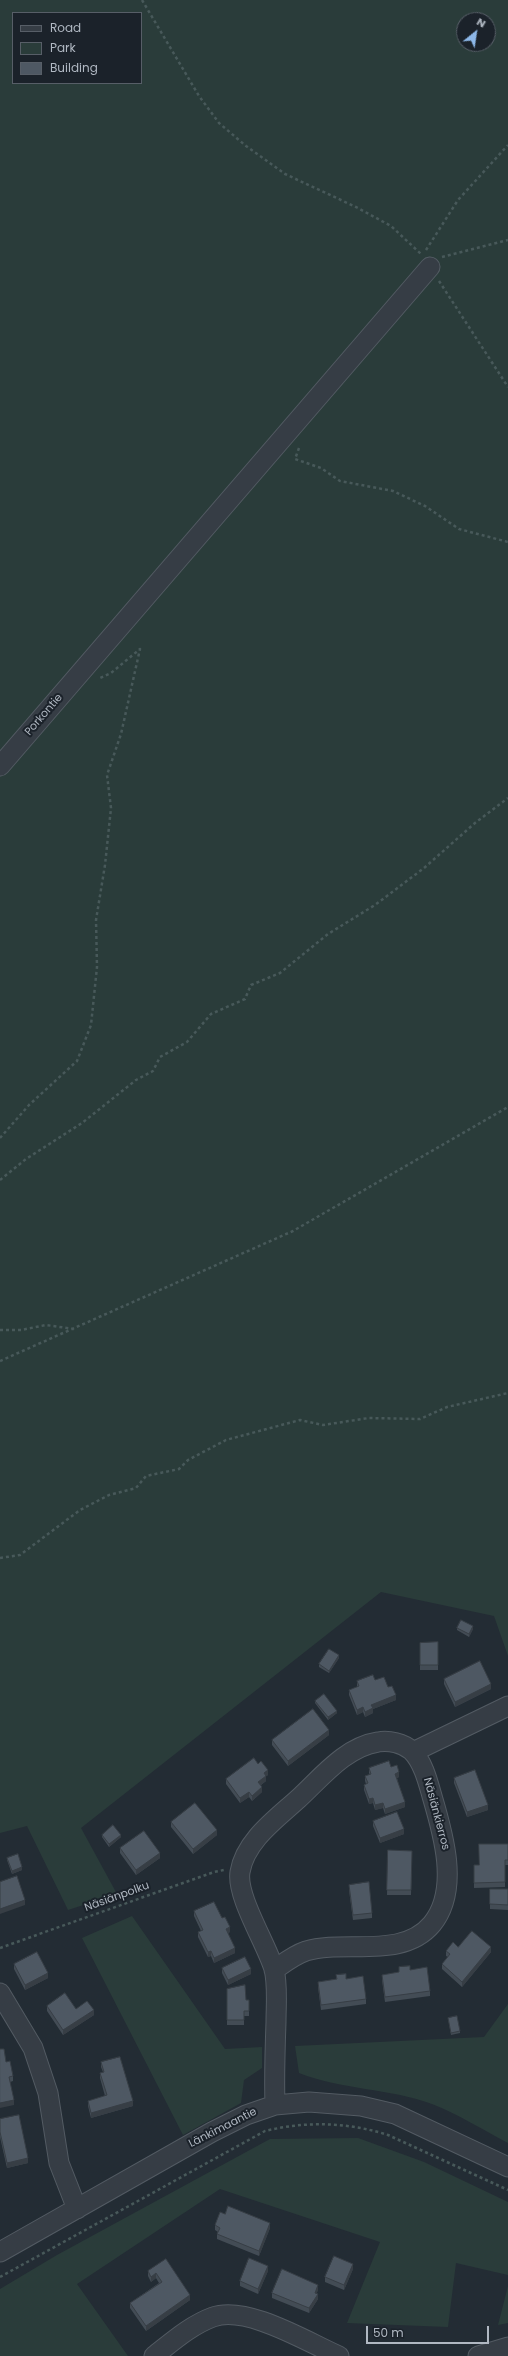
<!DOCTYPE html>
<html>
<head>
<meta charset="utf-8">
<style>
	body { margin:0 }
	#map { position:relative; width:508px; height:2356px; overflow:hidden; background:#232c34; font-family:Poppins,sans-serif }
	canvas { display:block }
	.legend { position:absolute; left:12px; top:12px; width:130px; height:72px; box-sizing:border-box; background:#1b222a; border:1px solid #575e67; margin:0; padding:5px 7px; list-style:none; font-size:12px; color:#b0b8c2 }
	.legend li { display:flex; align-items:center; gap:8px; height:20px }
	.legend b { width:20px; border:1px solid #575e67 }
	.north { position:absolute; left:456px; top:12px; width:40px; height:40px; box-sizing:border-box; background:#1b222a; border:1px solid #575e67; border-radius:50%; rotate:30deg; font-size:11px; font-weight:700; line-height:16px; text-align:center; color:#b0b8c2 }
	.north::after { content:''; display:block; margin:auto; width:14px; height:18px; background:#8db8e9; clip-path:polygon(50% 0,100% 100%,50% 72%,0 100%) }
	.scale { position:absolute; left:366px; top:2326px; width:123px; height:18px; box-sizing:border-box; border:2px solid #b0b8c2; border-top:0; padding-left:5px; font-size:12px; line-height:14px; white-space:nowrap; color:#b0b8c2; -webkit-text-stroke:3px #1b222a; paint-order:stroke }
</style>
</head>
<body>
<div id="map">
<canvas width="508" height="2356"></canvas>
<ul class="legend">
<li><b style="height:5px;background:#363d45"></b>Road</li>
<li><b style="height:11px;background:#2a3c3a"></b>Park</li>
<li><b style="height:11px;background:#4e5863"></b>Building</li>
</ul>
<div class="north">N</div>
<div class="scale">50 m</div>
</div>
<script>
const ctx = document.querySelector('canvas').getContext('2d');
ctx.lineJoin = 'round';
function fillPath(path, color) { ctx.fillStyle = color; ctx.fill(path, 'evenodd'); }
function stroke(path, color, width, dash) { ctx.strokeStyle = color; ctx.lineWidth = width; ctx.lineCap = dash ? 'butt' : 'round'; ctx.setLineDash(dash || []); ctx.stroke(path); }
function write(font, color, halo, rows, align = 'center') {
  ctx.font = font + ' Poppins,sans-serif'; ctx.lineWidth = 4; ctx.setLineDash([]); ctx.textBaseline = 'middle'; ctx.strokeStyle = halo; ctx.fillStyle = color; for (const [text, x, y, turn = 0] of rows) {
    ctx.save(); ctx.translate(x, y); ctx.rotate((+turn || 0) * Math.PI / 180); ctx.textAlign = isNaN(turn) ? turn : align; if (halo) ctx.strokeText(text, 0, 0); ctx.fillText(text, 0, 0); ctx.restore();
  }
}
const green = new Path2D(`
	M 0,0 L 508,0 L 508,1656 L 494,1616 L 381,1592 L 81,1828 L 117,1894 L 68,1910 L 27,1826 L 0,1833 ZM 13,13 L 141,13 L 141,83 L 13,83 ZM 464,20 L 488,20 L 488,44 L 464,44 Z
	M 132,1916 L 225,2049 L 262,2047 L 262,2068 L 244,2080 L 241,2103 L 183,2135 L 82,1938 Z
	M 508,2004 L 508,2143 C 483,2130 458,2114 432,2104 C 389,2088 342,2090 299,2073 L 295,2046 L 484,2037 Z
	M 358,2138 L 424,2162 L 508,2202 L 508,2275 L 456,2263 L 448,2327 L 347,2323 L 380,2242 L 220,2189 L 77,2284 L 128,2356 L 0,2356 L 0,2289 L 57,2255 L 270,2139 Z
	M 508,2286 L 508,2323 L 498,2325 Z`);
const path = new Path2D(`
	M 142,0 L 199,96 L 219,123 L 246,146 L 285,174 L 356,207 L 391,226 L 421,254
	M 426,250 L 458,200 L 508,145
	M 442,257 L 508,240
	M 439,281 L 508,387
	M 299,448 L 295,459 L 321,468 L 340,481 L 393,491 L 425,506 L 459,529 L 508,542
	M 0,1138 L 29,1105 L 77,1061 L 91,1025 L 97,967 L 96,920 L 105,865 L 111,808 L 107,775 L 121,734 L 140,649 L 111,673 L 100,678
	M 0,1180 L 26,1159 L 82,1123 L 136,1080 L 153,1071 L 160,1057 L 187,1042 L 211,1014 L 245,999 L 251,985 L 280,973 L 328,934 L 375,905 L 424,868 L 475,823 L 508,798
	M 0,1330 L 21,1330 L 46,1325 L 74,1329
	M 0,1361 L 293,1231 L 508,1107
	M 0,1558 L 20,1555 L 80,1510 L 109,1495 L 136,1488 L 146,1476 L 179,1469 L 188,1460 L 226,1440 L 300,1420 L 323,1425 L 369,1418 L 420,1419 L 447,1407 L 508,1393
	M 0,1948 L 214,1872 L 224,1870
	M 0,2277 L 265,2131 C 306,2121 348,2122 388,2135 L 508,2190`);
const minor = new Path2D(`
	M 0,766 L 430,267
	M 413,1752 L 508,1706
	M 274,1970 C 284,1963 294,1955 306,1951 C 345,1939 402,1960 432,1924 C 460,1890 443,1833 432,1796 C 428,1782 423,1762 412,1751 C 403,1743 389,1740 378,1742 C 345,1747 321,1778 298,1799 C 276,1819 245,1841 240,1872 C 236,1896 266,1943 274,1969 C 278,1985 276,2005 276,2022 C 275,2050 274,2077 275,2105
	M 0,1993 L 33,2048 L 48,2093 L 59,2163 L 77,2209
	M 0,2252 L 212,2132 L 246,2115 L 275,2105 L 309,2102 L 361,2106 L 395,2114 L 508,2167
	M 154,2356 C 172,2342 191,2325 213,2317 C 247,2305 307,2342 339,2356
	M 478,2356 L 508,2347`);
const wall = new Path2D(`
	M 457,1628 L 473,1629 L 469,1637 L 457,1630 Z
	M 438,1642 L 438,1670 L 420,1670 L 420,1643 Z
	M 339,1658 L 329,1673 L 319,1667 L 319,1664 Z
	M 444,1679 L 491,1689 L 455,1707 L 444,1684 Z
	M 375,1680 L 388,1687 L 396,1700 L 373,1709 L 373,1713 L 365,1717 L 363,1712 L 357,1715 L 349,1695 L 349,1690 L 357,1687 L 357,1681 Z
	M 315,1701 L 337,1713 L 328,1720 L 315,1703 Z
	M 329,1735 L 288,1766 L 272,1745 L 272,1740 Z
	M 258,1764 L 268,1775 L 266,1776 L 266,1781 L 261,1785 L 262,1792 L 252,1801 L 249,1797 L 240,1803 L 226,1784 L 226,1779 Z
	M 391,1767 L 399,1777 L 397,1778 L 405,1807 L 385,1814 L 383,1808 L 375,1810 L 373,1803 L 369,1804 L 364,1790 L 364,1785 L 366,1784 L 365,1781 L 365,1776 L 370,1775 L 369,1773 L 369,1768 Z
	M 454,1778 L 488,1810 L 467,1817 L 454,1783 Z
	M 373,1821 L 404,1834 L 380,1843 L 373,1826 Z
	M 171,1822 L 217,1835 L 193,1854 L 171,1827 Z
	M 102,1835 L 121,1837 L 109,1847 L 102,1837 Z
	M 508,1844 L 508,1865 L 505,1865 L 505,1887 L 474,1888 L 474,1865 L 479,1865 Z
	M 120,1848 L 160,1858 L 136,1875 L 120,1853 Z
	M 388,1850 L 412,1851 L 411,1895 L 387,1895 Z
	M 7,1858 L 22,1870 L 12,1874 L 7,1860 Z
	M 349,1885 L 372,1913 L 372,1918 L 353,1920 L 349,1890 Z
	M 490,1889 L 508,1889 L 508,1910 L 490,1909 Z
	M 194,1911 L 222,1918 L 230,1932 L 228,1933 L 235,1953 L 214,1963 L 211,1956 L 208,1957 L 198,1937 L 198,1932 L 201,1931 L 194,1916 Z
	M 458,1947 L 491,1952 L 462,1987 L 442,1969 L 442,1964 L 448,1957 L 446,1956 L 446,1951 Z
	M 14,1964 L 48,1978 L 25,1990 L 14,1969 Z
	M 399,1967 L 410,1970 L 430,1991 L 430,1996 L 385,2002 L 382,1980 L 382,1975 L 399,1972 Z
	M 222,1968 L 251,1974 L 228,1985 L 222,1973 Z
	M 336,1975 L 366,1999 L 366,2004 L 321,2010 L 318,1987 L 318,1982 L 336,1979 Z
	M 227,1989 L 246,2000 L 249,2000 L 249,2016 L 244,2016 L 244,2025 L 227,2025 Z
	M 47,2006 L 76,2009 L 94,2015 L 63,2035 L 47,2011 Z
	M 448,2018 L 460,2031 L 460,2033 L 451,2035 Z
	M 6,2062 L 13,2076 L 13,2081 L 10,2082 L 14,2105 Z
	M 101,2062 L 133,2106 L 91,2118 L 88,2106 L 88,2101 L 105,2096 L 100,2078 L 100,2073 L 103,2072 L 101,2067 Z
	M 0,2119 L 28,2163 L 7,2168 L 0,2137 Z
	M 225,2214 L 270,2228 L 259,2256 L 217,2239 L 217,2234 L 218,2232 L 215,2230 L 215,2225 Z
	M 166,2259 L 190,2300 L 146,2331 L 130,2308 L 130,2303 L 159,2283 L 156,2278 L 151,2282 L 148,2276 L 148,2271 Z
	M 353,2269 L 344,2290 L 325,2282 L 325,2277 Z
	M 268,2271 L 258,2294 L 240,2286 L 240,2281 Z
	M 318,2290 L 316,2294 L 318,2299 L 309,2313 L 272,2298 L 272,2293 Z`);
const shadedWall = new Path2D(`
	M 473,1626 L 473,1629 L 469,1637 L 469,1634 Z
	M 339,1655 L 339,1658 L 329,1673 L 329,1671 Z
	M 491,1684 L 491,1689 L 455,1707 L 455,1702 Z
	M 396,1695 L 396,1700 L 373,1709 L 373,1713 L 365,1717 L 365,1712 L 371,1705 Z
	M 363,1707 L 363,1712 L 357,1715 L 357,1710 Z
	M 337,1711 L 337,1713 L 328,1720 L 328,1717 Z
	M 329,1730 L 329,1735 L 288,1766 L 288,1761 Z
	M 268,1770 L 268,1775 L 264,1778 L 264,1773 Z
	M 399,1772 L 399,1777 L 395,1779 L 395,1774 Z
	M 266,1776 L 266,1781 L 258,1787 L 258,1782 Z
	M 262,1787 L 262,1792 L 252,1801 L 252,1796 Z
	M 249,1792 L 249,1797 L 240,1803 L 240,1798 Z
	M 373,1798 L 373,1803 L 369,1804 L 369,1799 Z
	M 405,1802 L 405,1807 L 385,1814 L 385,1809 Z
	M 383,1803 L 383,1808 L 375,1810 L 375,1805 Z
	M 488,1805 L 488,1810 L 467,1817 L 467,1812 Z
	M 404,1829 L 404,1834 L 380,1843 L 380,1838 Z
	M 217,1830 L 217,1835 L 193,1854 L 193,1849 Z
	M 121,1835 L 121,1837 L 109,1847 L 109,1844 Z
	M 160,1853 L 160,1858 L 136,1875 L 136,1870 Z
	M 22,1867 L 22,1870 L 12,1874 L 12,1871 Z
	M 25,1900 L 25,1905 L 0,1914 L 0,1909 Z
	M 230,1927 L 230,1932 L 226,1934 L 226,1929 Z
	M 491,1947 L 491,1952 L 462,1987 L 462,1982 Z
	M 235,1948 L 235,1953 L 214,1963 L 214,1958 Z
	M 211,1951 L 211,1956 L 208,1957 L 208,1952 Z
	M 251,1969 L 251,1974 L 228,1985 L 228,1980 Z
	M 48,1973 L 48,1978 L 25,1990 L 25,1985 Z
	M 94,2010 L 94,2015 L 63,2035 L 63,2030 Z
	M 14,2100 L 14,2105 L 0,2108 L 0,2103 Z
	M 133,2101 L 133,2106 L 91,2118 L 91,2113 Z
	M 28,2158 L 28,2163 L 7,2168 L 7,2163 Z
	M 270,2223 L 270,2228 L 259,2256 L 259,2251 Z
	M 353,2264 L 353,2269 L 344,2290 L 344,2285 Z
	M 268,2266 L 268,2271 L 258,2294 L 258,2289 Z
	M 156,2273 L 156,2278 L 151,2282 L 151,2277 Z
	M 318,2285 L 318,2290 L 315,2298 L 315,2293 Z
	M 318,2294 L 318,2299 L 309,2313 L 309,2308 Z
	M 190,2295 L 190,2300 L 146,2331 L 146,2326 Z`);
const building = new Path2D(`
	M 461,1620 L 473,1626 L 469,1634 L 457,1628 Z
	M 438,1642 L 438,1665 L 420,1665 L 420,1643 Z
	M 329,1649 L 339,1655 L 329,1671 L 319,1664 Z
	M 480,1661 L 491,1684 L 455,1702 L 444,1679 Z
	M 373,1675 L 375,1680 L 384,1677 L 388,1687 L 392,1686 L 396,1695 L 371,1705 L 373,1708 L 365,1712 L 363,1707 L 357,1710 L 349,1690 L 359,1686 L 357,1681 Z
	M 324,1694 L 337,1711 L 328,1717 L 315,1701 Z
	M 313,1709 L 329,1730 L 288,1761 L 272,1740 Z
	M 254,1758 L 258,1764 L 261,1761 L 268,1770 L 264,1773 L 266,1776 L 258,1782 L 262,1787 L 252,1796 L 249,1792 L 240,1798 L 226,1779 Z
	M 389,1761 L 391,1767 L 397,1765 L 399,1772 L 395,1774 L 405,1802 L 385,1809 L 383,1803 L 375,1805 L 373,1798 L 369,1799 L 364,1785 L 368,1783 L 365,1776 L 371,1774 L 369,1768 Z
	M 475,1770 L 488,1805 L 467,1812 L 454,1778 Z
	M 195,1803 L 217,1830 L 193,1849 L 171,1822 Z
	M 397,1812 L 404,1829 L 380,1838 L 373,1821 Z
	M 113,1825 L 121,1835 L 109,1844 L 102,1835 Z
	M 144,1831 L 160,1853 L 136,1870 L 120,1848 Z
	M 479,1844 L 508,1844 L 508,1860 L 505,1860 L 505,1882 L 474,1883 L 474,1865 L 479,1865 Z
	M 388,1850 L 412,1851 L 411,1890 L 387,1890 Z
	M 18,1854 L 22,1867 L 12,1871 L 7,1858 Z
	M 17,1876 L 25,1900 L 0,1909 L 0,1882 Z
	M 369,1882 L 372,1913 L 353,1915 L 349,1885 Z
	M 490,1889 L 508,1889 L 508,1905 L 490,1904 Z
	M 214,1902 L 222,1918 L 225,1917 L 230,1927 L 226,1929 L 235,1948 L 214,1958 L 211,1951 L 208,1952 L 198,1932 L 203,1930 L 194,1911 Z
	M 472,1931 L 491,1947 L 462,1982 L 442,1964 L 450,1954 L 446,1951 L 453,1942 L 458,1947 Z
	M 37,1952 L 48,1973 L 25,1985 L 14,1964 Z
	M 245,1957 L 251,1969 L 228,1980 L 222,1968 Z
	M 410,1966 L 410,1970 L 427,1967 L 430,1991 L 385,1997 L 382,1975 L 399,1972 L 399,1967 Z
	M 346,1974 L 346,1979 L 363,1976 L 366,1999 L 321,2005 L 318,1982 L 337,1979 L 336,1975 Z
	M 245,1985 L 246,2000 L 249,2000 L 249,2011 L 244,2011 L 244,2020 L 227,2020 L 227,1989 Z
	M 65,1993 L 76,2009 L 87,2001 L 94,2010 L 63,2030 L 47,2006 Z
	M 457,2016 L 460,2031 L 451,2033 L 448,2018 Z
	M 0,2049 L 4,2049 L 6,2062 L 10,2061 L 13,2076 L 9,2077 L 14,2100 L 0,2103 Z
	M 120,2057 L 133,2101 L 91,2113 L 88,2101 L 107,2095 L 100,2073 L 104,2072 L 101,2062 Z
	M 19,2115 L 28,2158 L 7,2163 L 0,2132 L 0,2119 Z
	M 228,2206 L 270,2223 L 259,2251 L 217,2234 L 220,2228 L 215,2225 L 220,2212 L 225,2214 Z
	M 334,2256 L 353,2264 L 344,2285 L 325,2277 Z
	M 249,2258 L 268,2266 L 258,2289 L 240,2281 Z
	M 166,2259 L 190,2295 L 146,2326 L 130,2303 L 162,2282 L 156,2273 L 151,2277 L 148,2271 Z
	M 282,2269 L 318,2285 L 315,2293 L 318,2294 L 309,2308 L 272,2293 Z`);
const streetNames = [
	["Porkontie",44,715,-49],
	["Näsiänkierros",436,1814,75],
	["Näsiänpolku",117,1897,-20],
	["Länkimaantie",223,2128,-27]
];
fillPath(green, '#2a3c3a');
stroke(minor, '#535b63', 21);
stroke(path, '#48595a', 2.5, [3, 3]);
stroke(minor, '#363d45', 19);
fillPath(wall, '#434c55');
fillPath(shadedWall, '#373e45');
fillPath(building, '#4e5863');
stroke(building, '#373e45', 1);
write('11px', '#b0b8c2', '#1b222a', streetNames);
</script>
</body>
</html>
